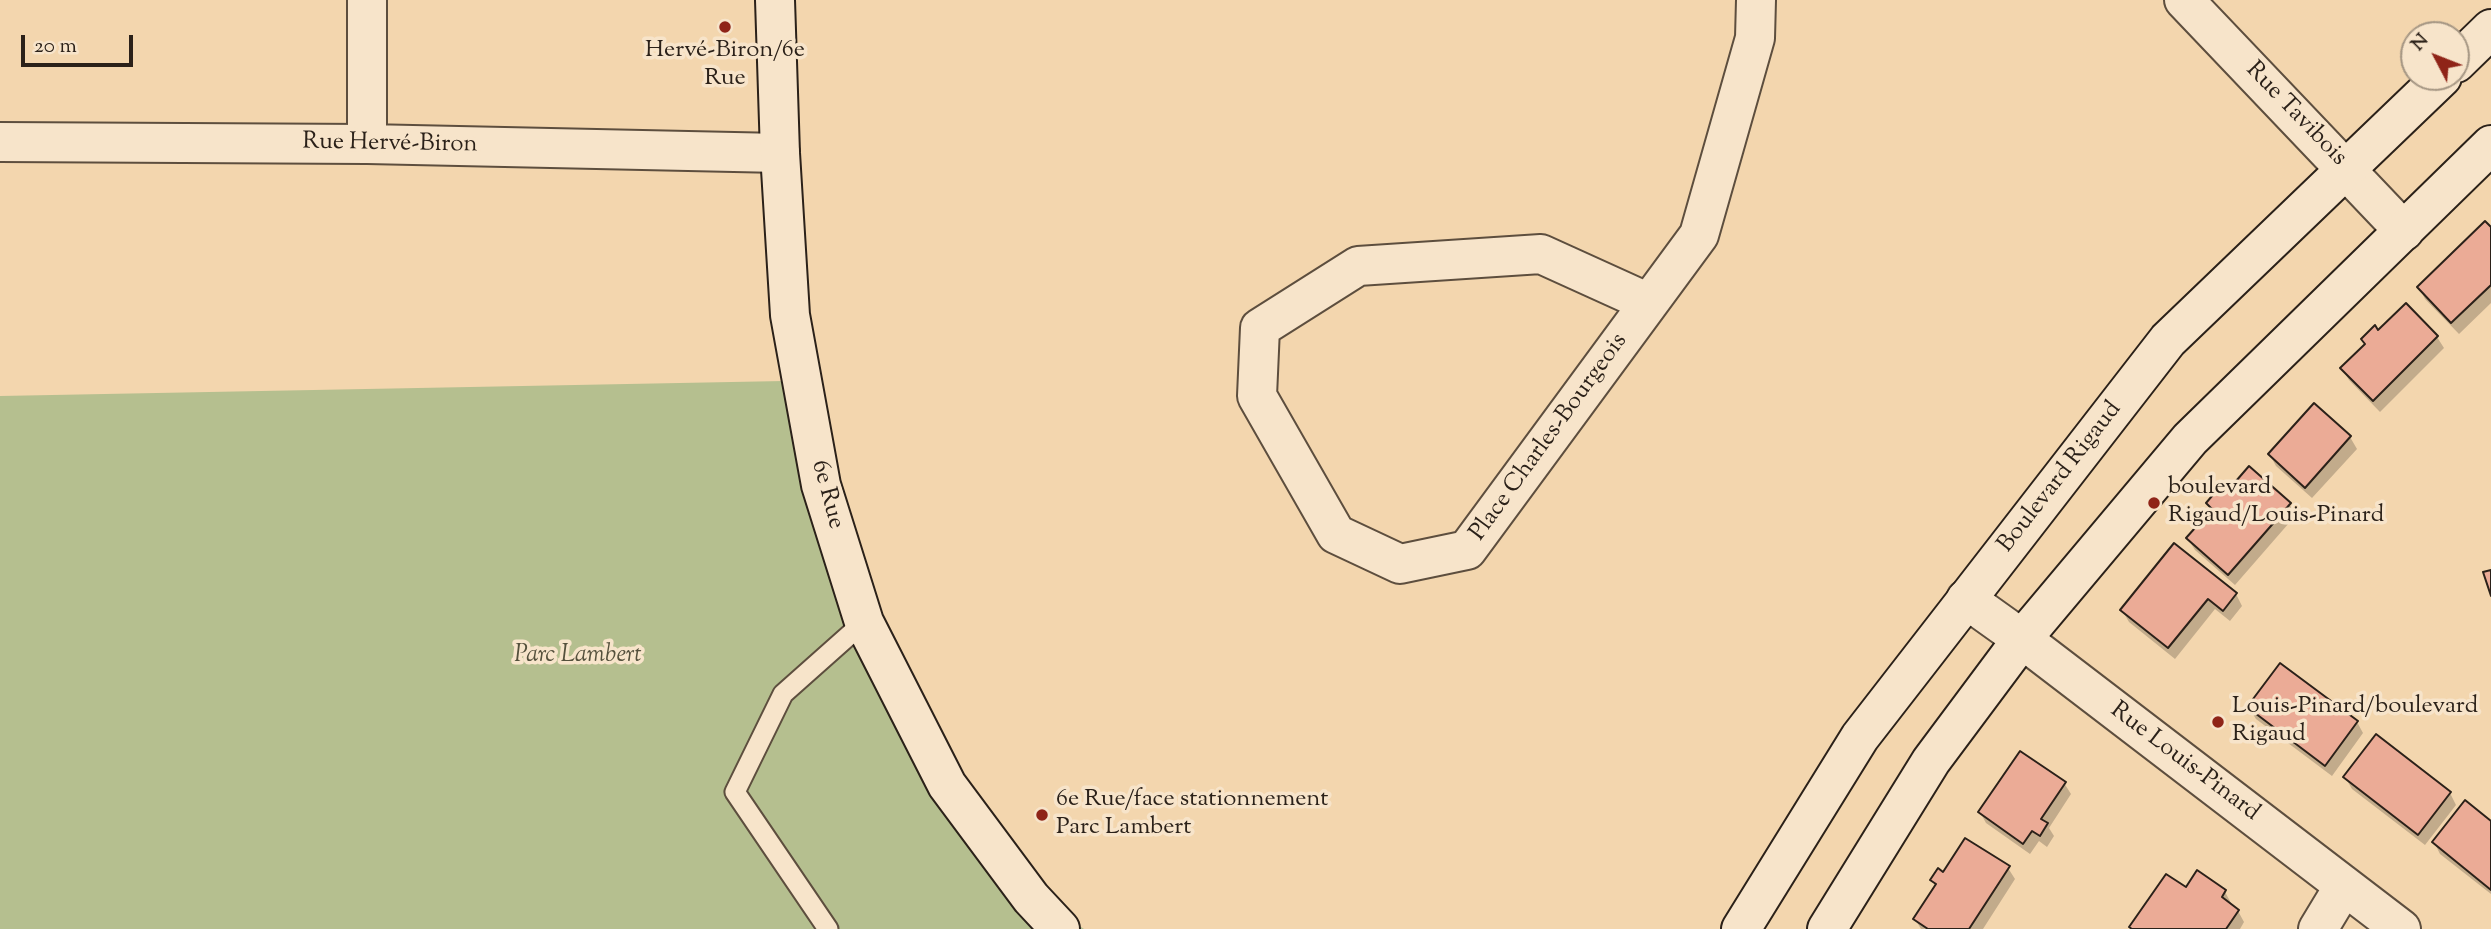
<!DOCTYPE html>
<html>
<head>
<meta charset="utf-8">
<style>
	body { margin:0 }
	#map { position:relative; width:2491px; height:929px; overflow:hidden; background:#f3d6ae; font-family:"Sorts Mill Goudy",serif }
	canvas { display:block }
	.north { position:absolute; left:2400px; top:21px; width:70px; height:70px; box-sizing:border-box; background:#f7e4ca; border:2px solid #a59683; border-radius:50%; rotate:312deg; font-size:19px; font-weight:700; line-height:28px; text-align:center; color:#2b2119 }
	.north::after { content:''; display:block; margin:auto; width:24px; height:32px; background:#8f2418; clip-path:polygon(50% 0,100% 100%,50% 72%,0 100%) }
	.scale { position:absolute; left:21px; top:35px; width:112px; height:32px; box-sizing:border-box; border:4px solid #2b2119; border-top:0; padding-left:9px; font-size:21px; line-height:24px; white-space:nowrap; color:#2b2119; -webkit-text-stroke:5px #f7e4ca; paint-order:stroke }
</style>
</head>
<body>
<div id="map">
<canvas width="2491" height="929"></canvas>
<div class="north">N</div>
<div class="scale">20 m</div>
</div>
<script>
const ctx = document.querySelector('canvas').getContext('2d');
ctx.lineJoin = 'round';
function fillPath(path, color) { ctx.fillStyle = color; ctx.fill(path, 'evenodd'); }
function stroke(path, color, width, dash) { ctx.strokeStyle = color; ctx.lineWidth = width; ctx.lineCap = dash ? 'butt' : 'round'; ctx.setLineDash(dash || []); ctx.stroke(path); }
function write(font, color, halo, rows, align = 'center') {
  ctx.font = font + ' "Sorts Mill Goudy",serif'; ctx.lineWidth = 7; ctx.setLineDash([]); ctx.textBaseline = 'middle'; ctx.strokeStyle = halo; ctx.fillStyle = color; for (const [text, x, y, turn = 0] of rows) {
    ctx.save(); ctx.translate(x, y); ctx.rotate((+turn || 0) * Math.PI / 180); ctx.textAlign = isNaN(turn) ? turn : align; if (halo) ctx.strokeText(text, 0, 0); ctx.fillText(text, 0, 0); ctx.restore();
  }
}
const green = new Path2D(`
	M 784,381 L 857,638 L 1007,874 L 1084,929 L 0,929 L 0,396 Z`);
const shadow = new Path2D(`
	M 2491,230 L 2491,303 L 2459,334 L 2425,299 L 2419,287 Z
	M 2378,332 L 2437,337 L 2444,348 L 2380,412 L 2349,380 L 2342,369 Z
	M 2314,405 L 2350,437 L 2357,449 L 2312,498 L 2276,466 L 2270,455 Z
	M 2208,503 L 2289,504 L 2296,515 L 2235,585 L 2195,550 L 2188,539 L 2213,511 Z
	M 2236,594 L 2242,606 L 2230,621 L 2215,609 L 2175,659 L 2129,622 L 2122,610 Z
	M 2249,708 L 2357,722 L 2363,733 L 2332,776 L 2256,719 Z
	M 2345,777 L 2450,793 L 2456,805 L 2425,845 L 2352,789 Z
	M 2064,783 L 2071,794 L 2049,828 L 2054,836 L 2047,847 L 2039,841 L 2030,854 L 1986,823 L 1980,812 Z
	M 2491,823 L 2491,894 L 2440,854 L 2434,842 Z
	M 2008,868 L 2015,879 L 1983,929 L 1921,929 L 1915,919 L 1936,887 L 1932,880 L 1944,874 Z
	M 2186,889 L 2225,892 L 2231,903 L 2230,905 L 2238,911 L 2244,922 L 2240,929 L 2133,929 Z`);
const building = new Path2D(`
	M 2485,221 L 2491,227 L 2491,285 L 2451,323 L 2417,287 Z
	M 2406,303 L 2438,336 L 2373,401 L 2340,368 L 2365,344 L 2361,339 L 2375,325 L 2378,330 Z
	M 2314,403 L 2351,436 L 2305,488 L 2268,454 Z
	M 2249,466 L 2291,503 L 2228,575 L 2186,538 L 2212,509 L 2206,503 L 2224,482 L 2230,488 Z
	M 2174,543 L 2237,593 L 2223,611 L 2208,599 L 2168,648 L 2120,610 Z
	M 2491,570 L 2491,596 L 2483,572 Z
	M 2280,663 L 2358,721 L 2325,766 L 2247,707 Z
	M 2376,734 L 2451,792 L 2418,835 L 2343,777 Z
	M 2020,751 L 2066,782 L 2041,819 L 2048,823 L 2040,836 L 2032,831 L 2023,844 L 1978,812 Z
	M 2465,800 L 2491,821 L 2491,890 L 2432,842 Z
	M 1965,838 L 2010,866 L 1969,929 L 1928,929 L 1913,919 L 1936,884 L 1930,880 L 1938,868 L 1943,872 Z
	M 2197,870 L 2226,890 L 2222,897 L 2239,910 L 2226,929 L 2132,929 L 2129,927 L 2166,874 L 2186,887 Z`);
const lane = new Path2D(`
	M 828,929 L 735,792 L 783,694 L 864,622`);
const street = new Path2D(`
	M 367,0 L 367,144
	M 2184,0 L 2404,231
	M 0,142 L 367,144 L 780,153
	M 1649,303 L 1541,254 L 1358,266 L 1260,328 L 1257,396 L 1336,534 L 1400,564 L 1467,550 L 1699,235 L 1755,38 L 1756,0
	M 1966,599 L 2022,639 L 2401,929
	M 2318,929 L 2344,886`);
const secondary = new Path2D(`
	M 775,0 L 780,153 L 790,315 L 821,485 L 864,622 L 947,785 L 1031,898 L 1060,929
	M 2456,63 L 2491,29
	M 1741,929 L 1860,737 L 2168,340 L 2442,77
	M 1827,929 L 1931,761 L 2022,639 L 2190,439 L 2491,145`);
const markers = [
	[725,27,7,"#8f2418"],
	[2154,503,7,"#8f2418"],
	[2218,722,7,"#8f2418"],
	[1042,815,7,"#8f2418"]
];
const poiNames = [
	["Hervé-Biron/6e",725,52,"center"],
	["Rue",725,80,"center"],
	["boulevard",2168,489],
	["Rigaud/Louis-Pinard",2168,517],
	["Louis-Pinard/boulevard",2232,708],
	["Rigaud",2232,736],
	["6e Rue/face stationnement",1056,801],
	["Parc Lambert",1056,829]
];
const streetNames = [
	["Rue Tavibois",2295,115,46],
	["Rue Hervé-Biron",390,145,1],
	["Place Charles-Bourgeois",1550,438,-54],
	["Boulevard Rigaud",2061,478,-52],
	["6e Rue",826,495,75],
	["Rue Louis-Pinard",2184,763,37]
];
const parkNames = [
	["Parc Lambert",578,657]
];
fillPath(green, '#b5bf8f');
fillPath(shadow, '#0003');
fillPath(building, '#ebab96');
stroke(building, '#2b2119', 2);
stroke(lane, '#5d4e3e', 23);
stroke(street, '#5d4e3e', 42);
stroke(secondary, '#2b2119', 42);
stroke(lane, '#f7e4ca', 19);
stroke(street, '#f7e4ca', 38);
stroke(secondary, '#f7e4ca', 38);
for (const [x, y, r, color] of markers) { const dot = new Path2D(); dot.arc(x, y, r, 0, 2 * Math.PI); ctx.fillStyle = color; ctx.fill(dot); stroke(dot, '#f7e4ca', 2.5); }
write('24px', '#2b2119', '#f7e4ca', poiNames, 'left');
write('24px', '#2b2119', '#f7e4ca', streetNames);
write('italic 24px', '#54503c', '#f7e4ca', parkNames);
</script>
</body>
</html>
